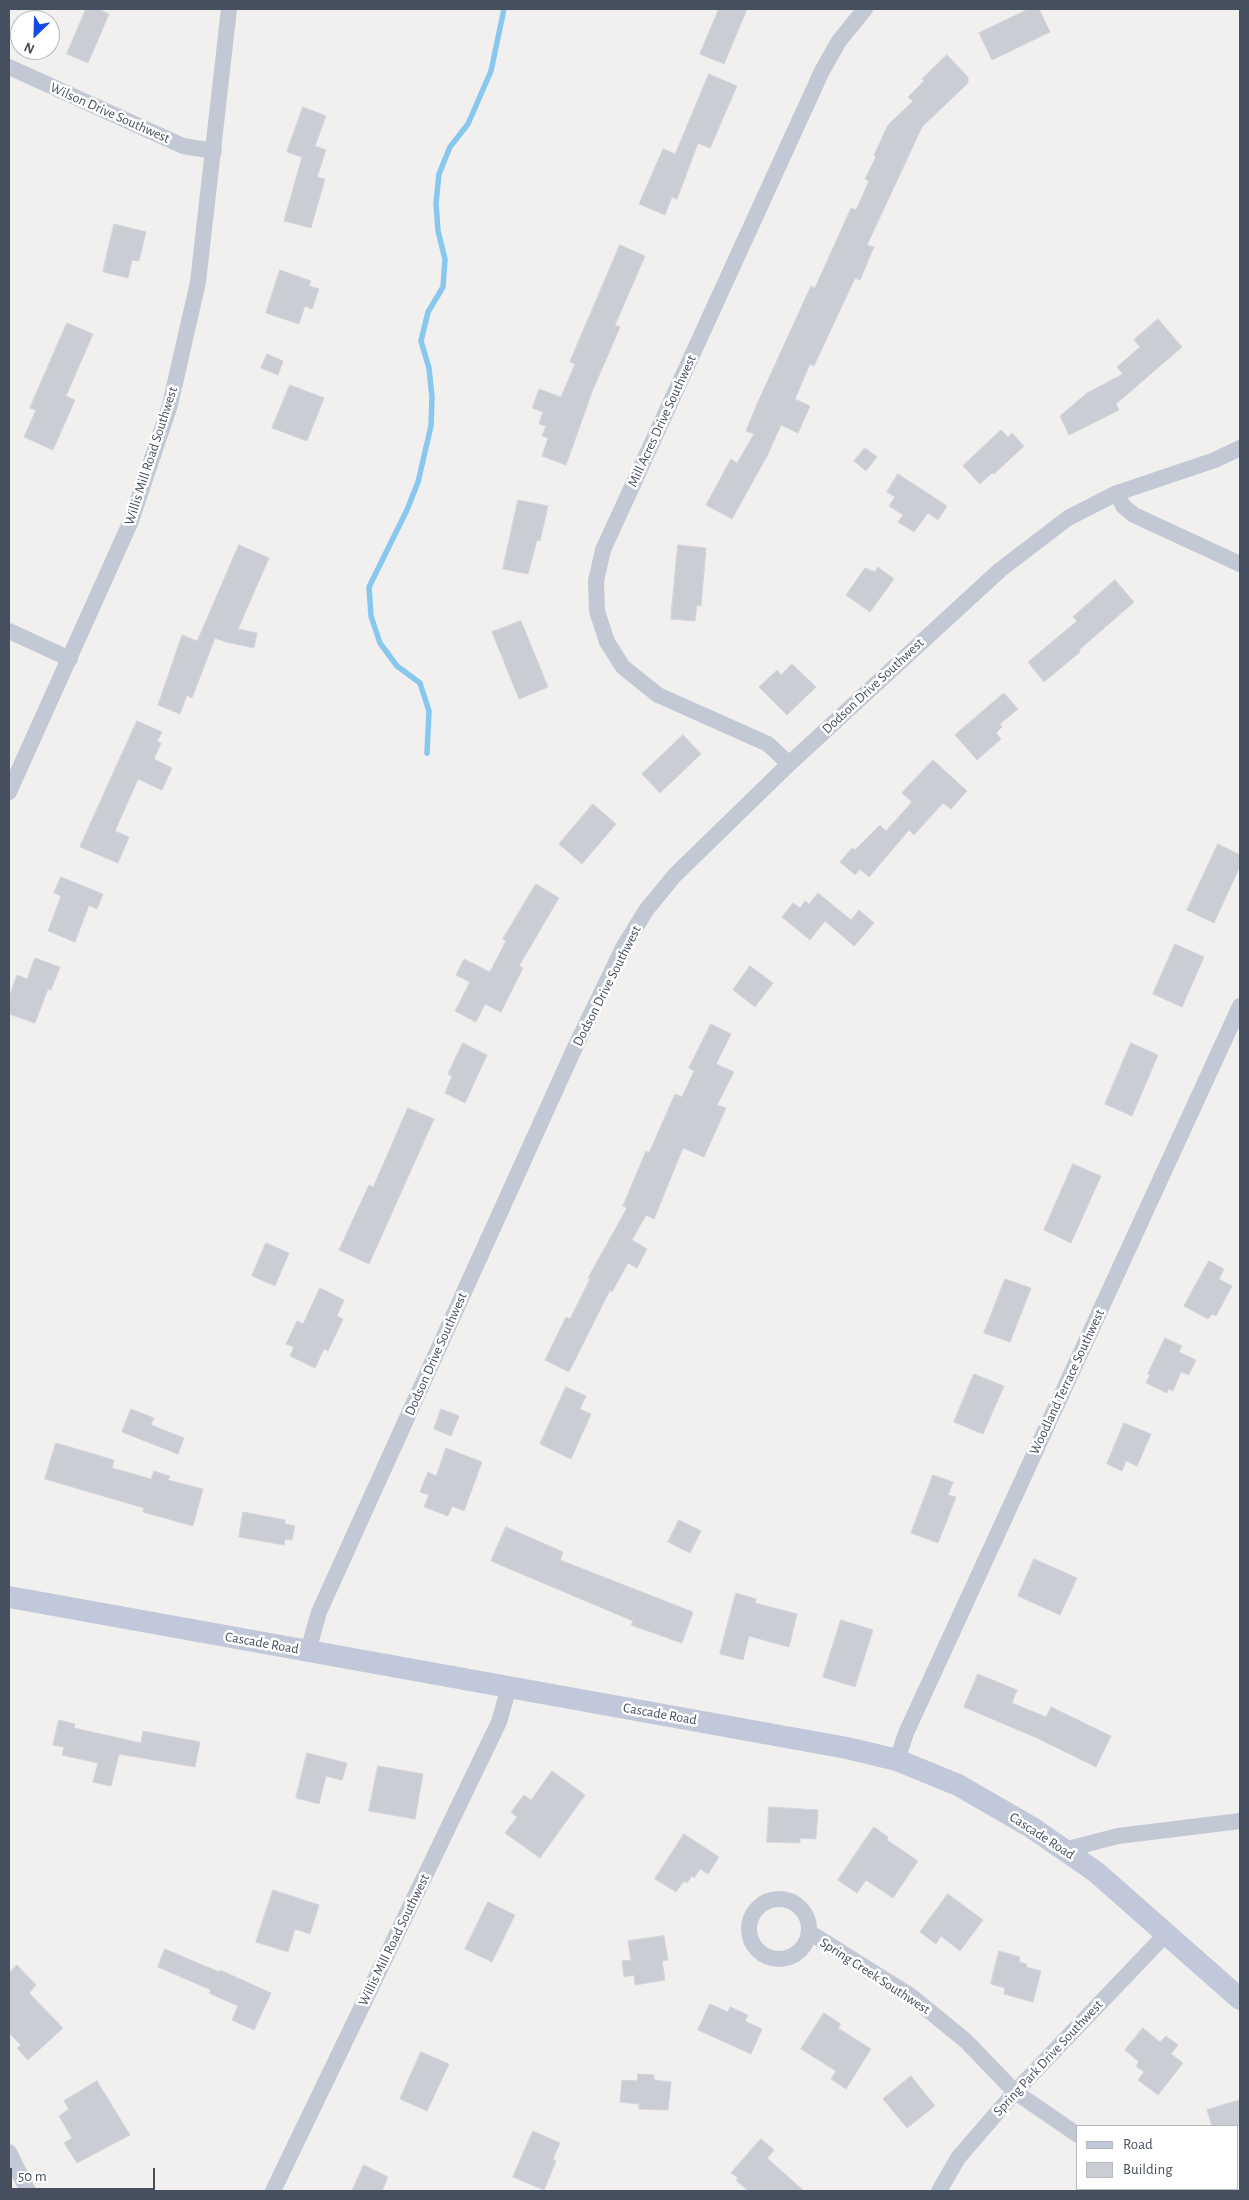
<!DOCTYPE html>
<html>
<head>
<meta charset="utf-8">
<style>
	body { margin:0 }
	#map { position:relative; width:1249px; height:2200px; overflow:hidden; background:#f2efef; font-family:"Alegreya Sans",sans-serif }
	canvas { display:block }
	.frame { position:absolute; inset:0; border:10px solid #464f5d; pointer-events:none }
	.legend { position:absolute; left:1076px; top:2125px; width:162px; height:65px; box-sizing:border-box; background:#fff; border:1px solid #b5b9be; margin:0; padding:6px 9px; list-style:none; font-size:15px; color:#464f5d }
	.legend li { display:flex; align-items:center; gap:10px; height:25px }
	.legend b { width:25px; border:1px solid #b5b9be }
	.north { position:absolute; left:10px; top:10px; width:50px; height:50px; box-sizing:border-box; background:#fff; border:1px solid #b5b9be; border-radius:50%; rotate:204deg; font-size:14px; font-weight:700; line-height:20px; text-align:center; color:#464f5d }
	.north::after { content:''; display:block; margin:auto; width:18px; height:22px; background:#134be8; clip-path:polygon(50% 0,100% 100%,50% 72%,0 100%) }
	.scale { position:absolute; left:10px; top:2168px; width:145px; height:22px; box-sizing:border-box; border:2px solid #464f5d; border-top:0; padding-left:6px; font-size:15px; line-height:18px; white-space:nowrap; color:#464f5d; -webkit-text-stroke:4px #fff; paint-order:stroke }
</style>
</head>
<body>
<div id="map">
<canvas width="1249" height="2200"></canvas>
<div class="frame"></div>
<ul class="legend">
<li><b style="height:6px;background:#c1c8d9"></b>Road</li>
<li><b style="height:14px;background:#cbcdd5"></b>Building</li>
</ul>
<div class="north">N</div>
<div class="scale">50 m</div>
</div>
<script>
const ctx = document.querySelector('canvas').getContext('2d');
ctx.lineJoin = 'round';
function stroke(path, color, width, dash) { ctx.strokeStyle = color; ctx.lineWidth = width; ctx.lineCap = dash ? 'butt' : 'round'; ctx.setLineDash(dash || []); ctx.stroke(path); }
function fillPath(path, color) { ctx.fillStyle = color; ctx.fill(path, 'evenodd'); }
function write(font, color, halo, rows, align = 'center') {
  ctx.font = font + ' "Alegreya Sans",sans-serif'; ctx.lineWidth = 5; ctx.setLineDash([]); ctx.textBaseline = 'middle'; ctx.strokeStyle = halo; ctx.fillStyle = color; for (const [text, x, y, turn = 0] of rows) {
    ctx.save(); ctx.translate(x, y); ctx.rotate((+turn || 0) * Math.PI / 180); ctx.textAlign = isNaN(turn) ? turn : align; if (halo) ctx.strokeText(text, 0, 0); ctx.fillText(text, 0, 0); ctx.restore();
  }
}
const stream = new Path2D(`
	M 427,753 L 429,711 L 420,683 L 397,666 L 380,643 L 371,616 L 369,587 L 407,510 L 418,482 L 431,426 L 432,397 L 429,368 L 421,341 L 428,312 L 443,287 L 445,259 L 438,231 L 436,203 L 439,174 L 450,147 L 468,124 L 491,71 L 504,9`);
const building = new Path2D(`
	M 86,9 L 98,9 L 109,14 L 88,63 L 67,54 Z
	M 719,9 L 747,9 L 724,64 L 700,54 Z
	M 1029,9 L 1039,9 L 1050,32 L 992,60 L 979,33 Z
	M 947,55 L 968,77 L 968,83 L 922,127 L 867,245 L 874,247 L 860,280 L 855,278 L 814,366 L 810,364 L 795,399 L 810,406 L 798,433 L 781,425 L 767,456 L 732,519 L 706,505 L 731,459 L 737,463 L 754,434 L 746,431 L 757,404 L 811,286 L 815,288 L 851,208 L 856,210 L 869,181 L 865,179 L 876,157 L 874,155 L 888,125 L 913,101 L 908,97 L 924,81 L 922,79 Z
	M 709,74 L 737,86 L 710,148 L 698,143 L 677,199 L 672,197 L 665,215 L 639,204 L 663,149 L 675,154 Z
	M 303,107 L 326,116 L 315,146 L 326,150 L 317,177 L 325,179 L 311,228 L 284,221 L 302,157 L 287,152 Z
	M 114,224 L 146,232 L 139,261 L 132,260 L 128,278 L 103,272 Z
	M 620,245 L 645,256 L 615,325 L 620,327 L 592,392 L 566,465 L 542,456 L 548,438 L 542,436 L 546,426 L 539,424 L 543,412 L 532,408 L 539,389 L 561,397 L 575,364 L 570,362 Z
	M 280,270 L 311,281 L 309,286 L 319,289 L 312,309 L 305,306 L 299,324 L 266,313 Z
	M 1158,319 L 1182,347 L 1116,404 L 1119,410 L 1069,435 L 1060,416 L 1087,393 L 1123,374 L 1117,367 L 1140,347 L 1134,340 Z
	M 67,323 L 93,334 L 66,396 L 75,400 L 53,450 L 24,437 L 36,410 L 30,408 Z
	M 267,354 L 283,361 L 278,375 L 261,368 Z
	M 290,385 L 324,398 L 307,441 L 272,428 Z
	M 1001,430 L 1008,437 L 1012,433 L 1024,446 L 994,474 L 992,473 L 980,484 L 963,466 Z
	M 865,448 L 877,457 L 866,471 L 854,461 Z
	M 898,474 L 947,506 L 938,520 L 928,513 L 914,532 L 898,522 L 903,515 L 889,506 L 895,497 L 887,492 Z
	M 518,500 L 548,506 L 540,541 L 537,540 L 528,574 L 503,569 Z
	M 239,545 L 269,558 L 238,629 L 257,633 L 254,648 L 226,642 L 215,638 L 192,698 L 187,695 L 180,714 L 158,705 L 182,635 L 197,641 Z
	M 678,545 L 706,548 L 701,606 L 697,605 L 695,621 L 671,619 Z
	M 878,567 L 894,579 L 870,612 L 846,595 L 865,568 L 875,572 Z
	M 1115,580 L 1134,602 L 1079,650 L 1080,652 L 1044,682 L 1028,662 L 1077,621 L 1073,617 Z
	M 521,621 L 548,687 L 519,699 L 492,632 Z
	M 792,664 L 816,687 L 787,715 L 759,687 L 777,670 L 781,675 Z
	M 1004,693 L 1018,709 L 1000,724 L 1002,727 L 996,733 L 1001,739 L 977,760 L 955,735 Z
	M 137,721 L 162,732 L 157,741 L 161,743 L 154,759 L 172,768 L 162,790 L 138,779 L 115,831 L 129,837 L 118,863 L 80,847 Z
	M 683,735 L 701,754 L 660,793 L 642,774 Z
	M 933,760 L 967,791 L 951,809 L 943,803 L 914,835 L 909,830 L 869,877 L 860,869 L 855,875 L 840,862 L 852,848 L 855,850 L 880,825 L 886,831 L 912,802 L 902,793 Z
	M 593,804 L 616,824 L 582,864 L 559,844 Z
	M 1218,844 L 1240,855 L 1240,866 L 1214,923 L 1187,910 Z
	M 61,877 L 103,894 L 97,909 L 89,905 L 75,942 L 48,931 L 61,896 L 54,893 Z
	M 536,884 L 559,898 L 519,966 L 523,968 L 501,1012 L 485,1004 L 476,1022 L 455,1011 L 470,982 L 456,975 L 464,959 L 490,972 L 506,941 L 503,939 Z
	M 818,893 L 851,920 L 859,910 L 874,923 L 854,946 L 825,921 L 810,940 L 782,917 L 793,903 L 800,908 L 805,901 L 809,904 Z
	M 1175,944 L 1204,957 L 1182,1007 L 1153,994 Z
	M 35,958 L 60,967 L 51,990 L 48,989 L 35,1023 L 9,1014 L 9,997 L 17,975 L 27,979 Z
	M 750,966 L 773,983 L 755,1007 L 733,990 Z
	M 711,1024 L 731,1034 L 716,1064 L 734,1072 L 717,1105 L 726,1108 L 704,1157 L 683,1148 L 654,1219 L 646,1215 L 632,1240 L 647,1249 L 637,1268 L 628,1263 L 612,1292 L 610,1290 L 569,1372 L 545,1360 L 566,1317 L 570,1319 L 590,1279 L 588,1278 L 627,1208 L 623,1206 L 646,1151 L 649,1153 L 675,1094 L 682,1097 L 694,1071 L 689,1068 Z
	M 463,1043 L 487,1055 L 465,1103 L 445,1093 L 452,1076 L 448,1074 Z
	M 1131,1043 L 1158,1055 L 1132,1116 L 1105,1104 Z
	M 408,1108 L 434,1119 L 369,1264 L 339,1250 L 369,1185 L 373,1187 Z
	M 1073,1164 L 1101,1176 L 1071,1243 L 1044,1230 Z
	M 266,1243 L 289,1253 L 275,1286 L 252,1276 Z
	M 1209,1261 L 1224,1269 L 1219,1279 L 1232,1286 L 1216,1316 L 1212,1314 L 1208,1319 L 1184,1306 Z
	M 1005,1279 L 1031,1288 L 1010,1342 L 984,1333 Z
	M 320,1288 L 344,1300 L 337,1316 L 343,1319 L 328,1351 L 324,1349 L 315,1368 L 290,1356 L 294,1347 L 286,1344 L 297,1321 L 303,1324 Z
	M 1165,1338 L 1182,1346 L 1179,1352 L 1196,1360 L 1189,1375 L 1181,1372 L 1173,1391 L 1168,1389 L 1167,1393 L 1146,1383 L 1150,1375 L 1148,1374 Z
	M 974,1374 L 1004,1386 L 983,1434 L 954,1422 Z
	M 566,1387 L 586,1396 L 580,1409 L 591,1414 L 571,1459 L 540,1444 Z
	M 131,1409 L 154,1418 L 151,1425 L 184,1438 L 178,1454 L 122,1432 Z
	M 441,1409 L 459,1416 L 451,1436 L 434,1429 Z
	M 1124,1423 L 1151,1434 L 1137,1466 L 1126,1461 L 1122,1471 L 1107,1464 Z
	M 56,1443 L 114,1460 L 112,1468 L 151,1479 L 154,1471 L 170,1476 L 168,1480 L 203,1489 L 193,1526 L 143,1512 L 144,1508 L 45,1479 Z
	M 446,1448 L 482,1462 L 464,1511 L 452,1506 L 448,1516 L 424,1507 L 429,1495 L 420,1492 L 428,1472 L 436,1476 Z
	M 933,1475 L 953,1482 L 948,1495 L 956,1497 L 938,1543 L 911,1533 Z
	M 243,1512 L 285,1520 L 285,1524 L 295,1526 L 292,1540 L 285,1539 L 284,1545 L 239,1537 Z
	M 679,1520 L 701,1531 L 690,1553 L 668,1542 Z
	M 506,1527 L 563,1552 L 560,1560 L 693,1612 L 682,1643 L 631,1625 L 633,1621 L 491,1561 Z
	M 1034,1559 L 1077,1578 L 1060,1615 L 1018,1596 Z
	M 736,1593 L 756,1599 L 755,1603 L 797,1614 L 789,1647 L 749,1636 L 743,1660 L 720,1654 Z
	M 841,1620 L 873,1630 L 855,1687 L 823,1677 Z
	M 978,1674 L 1017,1690 L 1012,1703 L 1046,1717 L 1051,1707 L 1111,1736 L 1096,1767 L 1037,1738 L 964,1707 Z
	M 59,1720 L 75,1724 L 74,1728 L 141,1743 L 143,1731 L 200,1742 L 195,1767 L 119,1754 L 111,1786 L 93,1782 L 98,1763 L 62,1755 L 64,1747 L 53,1745 Z
	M 307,1753 L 347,1763 L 342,1780 L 326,1776 L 319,1804 L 296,1798 Z
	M 378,1766 L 423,1774 L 415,1819 L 369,1811 Z
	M 552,1771 L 585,1795 L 540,1858 L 505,1833 L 517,1817 L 511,1812 L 524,1795 L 531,1800 Z
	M 769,1807 L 818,1810 L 816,1839 L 800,1838 L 800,1843 L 767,1842 Z
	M 874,1827 L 888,1837 L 887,1840 L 918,1861 L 893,1898 L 866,1880 L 857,1893 L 838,1880 Z
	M 684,1834 L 719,1857 L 708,1874 L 700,1869 L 694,1878 L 692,1876 L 687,1883 L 684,1881 L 676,1892 L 655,1879 Z
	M 273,1890 L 319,1905 L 310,1934 L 295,1929 L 288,1952 L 256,1942 Z
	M 948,1894 L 983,1920 L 960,1951 L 941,1936 L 936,1944 L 920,1932 Z
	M 488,1902 L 515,1915 L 492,1962 L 465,1949 Z
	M 664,1936 L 668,1960 L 662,1961 L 665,1980 L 635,1985 L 634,1975 L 624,1977 L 622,1961 L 631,1960 L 628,1941 Z
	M 165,1949 L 219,1972 L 220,1970 L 271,1993 L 254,2030 L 232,2020 L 238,2006 L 209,1993 L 211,1990 L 158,1967 Z
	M 999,1951 L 1020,1957 L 1019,1962 L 1027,1964 L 1026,1967 L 1041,1971 L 1033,2002 L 1004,1994 L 1005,1988 L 991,1984 Z
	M 17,1965 L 36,1985 L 29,1993 L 63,2028 L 28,2060 L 17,2048 L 21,2045 L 9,2033 L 9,1973 Z
	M 710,2004 L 728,2012 L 730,2007 L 748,2015 L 745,2021 L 762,2029 L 751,2054 L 698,2030 Z
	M 824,2013 L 841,2024 L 838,2028 L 871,2049 L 846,2089 L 831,2079 L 836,2071 L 801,2049 Z
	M 1143,2028 L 1160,2042 L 1166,2036 L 1178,2045 L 1171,2054 L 1183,2063 L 1158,2095 L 1138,2080 L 1144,2072 L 1136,2066 L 1139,2062 L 1125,2050 Z
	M 421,2052 L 449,2064 L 427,2111 L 400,2099 Z
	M 638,2074 L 654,2075 L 654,2080 L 671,2082 L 668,2110 L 639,2109 L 639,2104 L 620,2102 L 622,2080 L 637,2081 Z
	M 911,2076 L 935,2106 L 907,2128 L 883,2099 Z
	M 97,2081 L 130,2135 L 77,2163 L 64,2143 L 72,2138 L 59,2116 L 69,2109 L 64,2101 Z
	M 1240,2100 L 1240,2126 L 1212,2126 L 1207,2110 Z
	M 533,2131 L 560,2143 L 553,2159 L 556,2161 L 544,2190 L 513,2177 Z
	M 761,2139 L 774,2150 L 767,2158 L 804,2191 L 748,2191 L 736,2180 L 738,2178 L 731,2173 Z
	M 364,2165 L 388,2177 L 382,2191 L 352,2191 Z`);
const minor = new Path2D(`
	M 9,67 L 183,146 L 214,151
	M 1117,493 L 1123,506 L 1134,515 L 1240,564
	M 9,631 L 70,659
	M 789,764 L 768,744 L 658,695 L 623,667 L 607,642 L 597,611 L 596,581 L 603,550 L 822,71 L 839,41 L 865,9
	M 9,792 L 131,521 L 170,405 L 198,282 L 229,9
	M 308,1651 L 319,1612 L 576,1045 L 624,946 L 647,909 L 675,875 L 789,764 L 1000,570 L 1068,518 L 1117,493 L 1215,460 L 1240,448
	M 897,1760 L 906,1733 L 1240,1006
	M 1064,1850 L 1118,1836 L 1240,1821
	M749 1929a30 30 0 1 1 60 0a30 30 0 1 1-60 0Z
	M 809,1932 L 911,1996 L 966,2041 L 1015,2092 L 1078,2135
	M 9,2152 L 28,2191
	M 1101,2189 L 1106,2191
	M 273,2191 L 499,1722 L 509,1687
	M 939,2191 L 958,2158 L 1015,2092 L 1167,1933
	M 1126,2191 L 1131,2189`);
const secondary = new Path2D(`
	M 9,1597 L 847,1748 L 897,1760 L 958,1785 L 1031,1827 L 1096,1872 L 1240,1999`);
const streetNames = [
	["Wilson Drive Southwest",110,113,24],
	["Mill Acres Drive Southwest",662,421,-65],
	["Willis Mill Road Southwest",151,456,-72],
	["Dodson Drive Southwest",873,686,-43],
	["Dodson Drive Southwest",607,986,-63],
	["Dodson Drive Southwest",436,1354,-66],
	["Woodland Terrace Southwest",1067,1382,-65],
	["Cascade Road",262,1643,10],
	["Cascade Road",660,1714,10],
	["Cascade Road",1042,1836,33],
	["Willis Mill Road Southwest",394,1940,-64],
	["Spring Creek Southwest",875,1976,33],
	["Spring Park Drive Southwest",1048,2058,-47]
];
stroke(stream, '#88c8ef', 5.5);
fillPath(building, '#cbcdd5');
stroke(building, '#d3d4db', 1);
stroke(minor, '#c2c9d5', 16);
stroke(secondary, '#c1c8d9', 22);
write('14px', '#464f5d', '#fff', streetNames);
</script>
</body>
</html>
